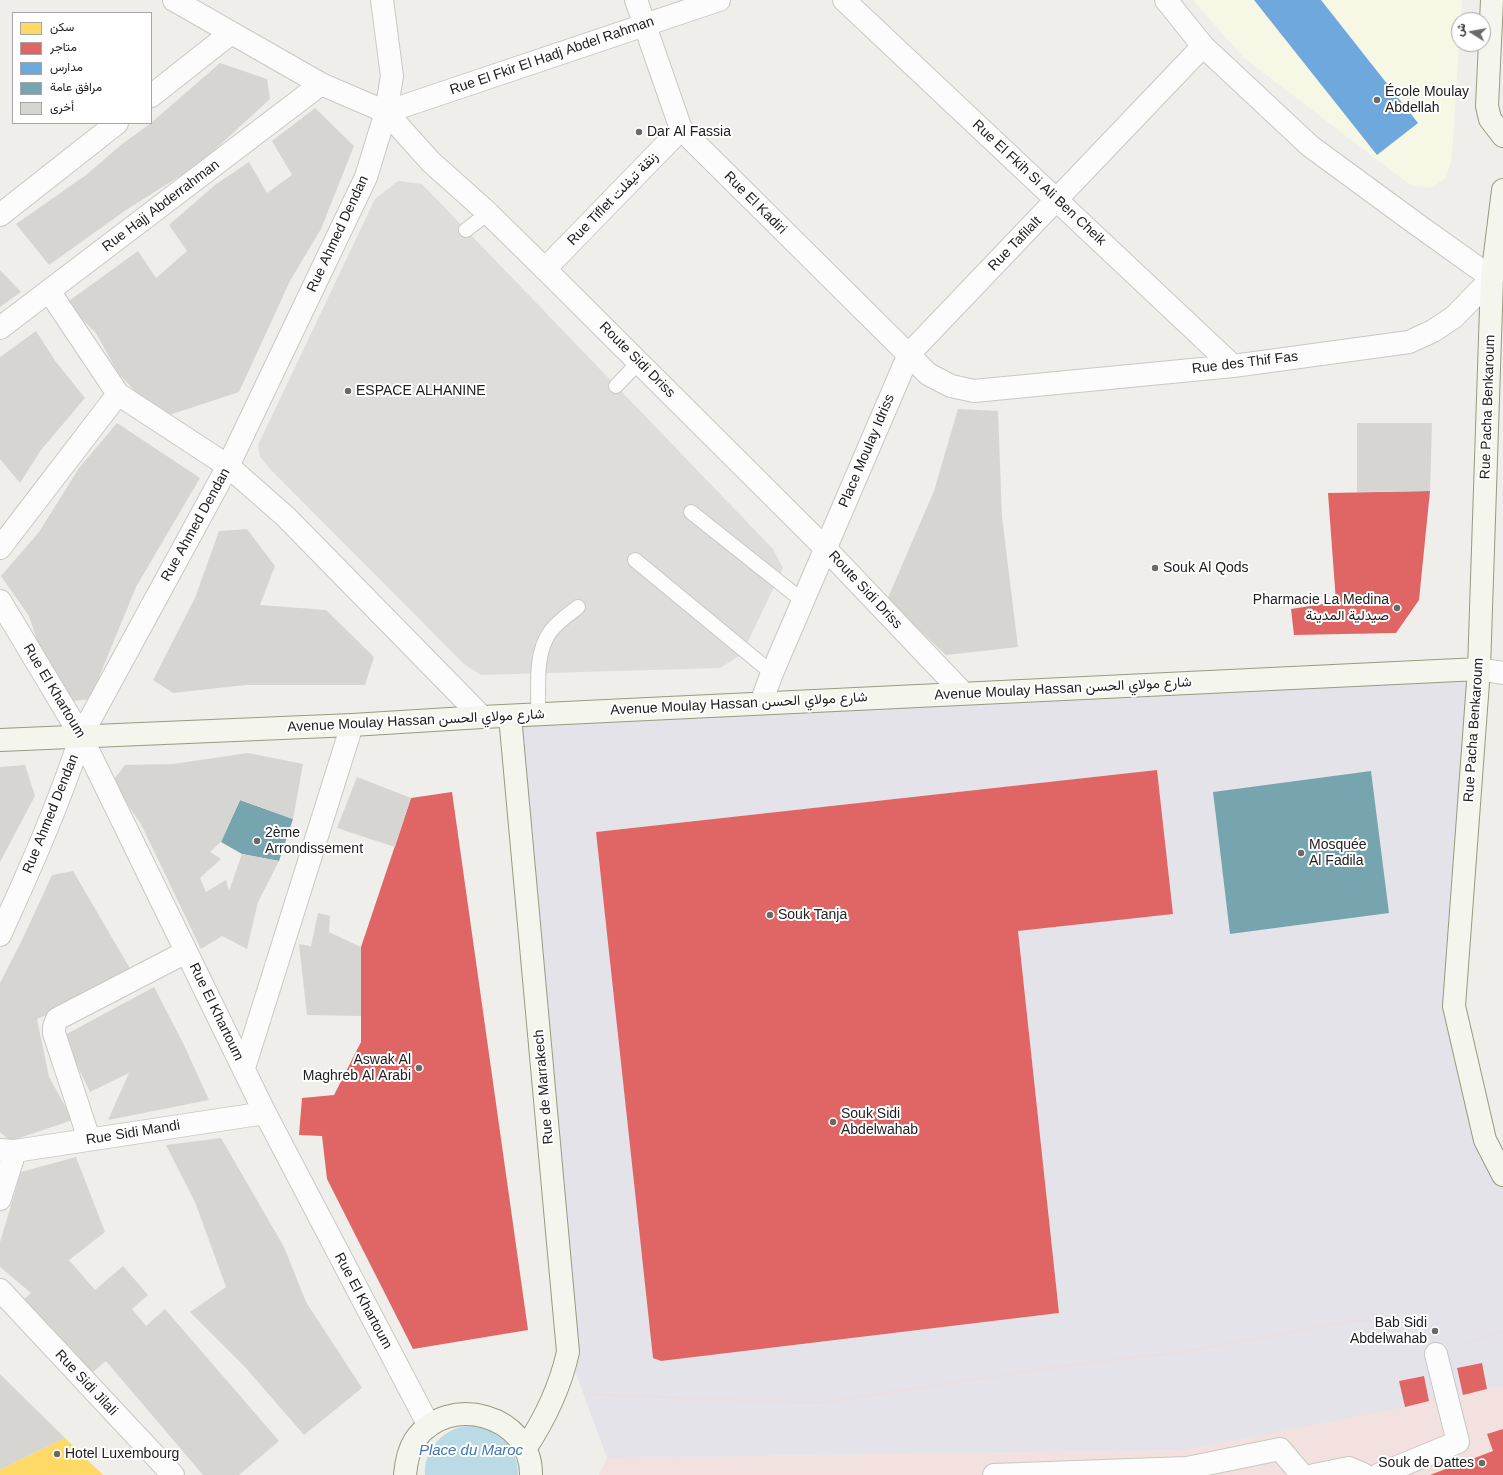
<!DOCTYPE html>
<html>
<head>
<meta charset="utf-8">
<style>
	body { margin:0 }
	#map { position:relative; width:1503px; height:1475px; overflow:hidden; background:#efeeea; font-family:Arial,Vazirmatn,sans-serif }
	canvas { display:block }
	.legend { position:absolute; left:12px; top:12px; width:140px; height:112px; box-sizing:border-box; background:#fff; border:1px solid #a6a6a6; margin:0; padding:5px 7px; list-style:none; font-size:12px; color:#212121 }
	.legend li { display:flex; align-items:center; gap:8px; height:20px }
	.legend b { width:20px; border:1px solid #a6a6a6 }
	.north { position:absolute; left:1451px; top:12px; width:40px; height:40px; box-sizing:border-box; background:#fff; border:1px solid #a6a6a6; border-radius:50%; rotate:281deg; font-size:11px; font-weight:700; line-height:16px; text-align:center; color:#212121 }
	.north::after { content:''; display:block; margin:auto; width:14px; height:18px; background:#696967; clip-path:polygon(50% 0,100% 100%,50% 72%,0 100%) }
</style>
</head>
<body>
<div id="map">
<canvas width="1503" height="1475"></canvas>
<ul class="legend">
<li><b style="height:11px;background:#ffd966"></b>سكن</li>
<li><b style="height:11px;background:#e06666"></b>متاجر</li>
<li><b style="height:11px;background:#6fa8dc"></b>مدارس</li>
<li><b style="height:11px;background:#76a5af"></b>مرافق عامة</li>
<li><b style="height:11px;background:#d7d5d2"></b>أخرى</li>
</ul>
<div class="north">ش</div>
</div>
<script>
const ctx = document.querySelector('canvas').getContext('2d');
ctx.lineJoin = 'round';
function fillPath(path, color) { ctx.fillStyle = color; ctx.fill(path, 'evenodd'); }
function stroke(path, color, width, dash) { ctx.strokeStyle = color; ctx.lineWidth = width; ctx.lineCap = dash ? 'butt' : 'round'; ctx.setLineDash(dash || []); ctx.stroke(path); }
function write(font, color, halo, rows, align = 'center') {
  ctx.font = font + ' Arial,Vazirmatn,sans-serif'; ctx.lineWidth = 4; ctx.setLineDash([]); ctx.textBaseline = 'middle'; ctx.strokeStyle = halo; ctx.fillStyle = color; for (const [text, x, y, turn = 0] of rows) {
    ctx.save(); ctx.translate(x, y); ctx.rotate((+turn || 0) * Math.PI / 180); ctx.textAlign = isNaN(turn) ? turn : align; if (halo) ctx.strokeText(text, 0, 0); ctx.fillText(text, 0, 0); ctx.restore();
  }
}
const residential = new Path2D(`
	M 398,181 L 422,184 L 773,549 L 783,568 L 742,654 L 720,668 L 481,675 L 464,664 L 269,468 L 260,457 L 258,445 L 375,199 Z`);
const commercial = new Path2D(`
	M 1503,1386 L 1503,1475 L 599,1475 L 607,1458 L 1186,1450 Z`);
const education = new Path2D(`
	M 1193,0 L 1462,0 L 1461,20 L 1459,20 L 1459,44 L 1453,142 L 1451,161 L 1446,178 L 1431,188 L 1410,185 L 1243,57 Z`);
const plaza = new Path2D(`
	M 1479,669 L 1454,1006 L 1503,1175 L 1503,1386 L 1487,1389 L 1482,1363 L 1463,1395 L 1429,1401 L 1423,1376 L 1399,1381 L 1405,1407 L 1186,1450 L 607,1458 L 568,1352 L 510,716 ZM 1157,770 L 1173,913 L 1018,931 L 1059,1313 L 661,1361 L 596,832 ZM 1371,772 L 1389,913 L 1230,934 L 1213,792 Z`);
const water = new Path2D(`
	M 477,1426 C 502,1434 518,1447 518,1475 L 425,1475 C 423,1453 440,1432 461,1427 C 466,1426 472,1426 477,1426 Z`);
const homes = new Path2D(`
	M 65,1438 L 103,1475 L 0,1475 L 0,1470 Z`);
const shops = new Path2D(`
	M 1430,491 L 1419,600 L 1396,633 L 1294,635 L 1291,609 L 1336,602 L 1328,493 Z
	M 1157,770 L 1173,914 L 1018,931 L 1059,1313 L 661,1361 L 653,1358 L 596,832 Z
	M 452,792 L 528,1330 L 413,1349 L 327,1179 L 322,1136 L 299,1135 L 302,1098 L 334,1095 L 361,1042 L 361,947 L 411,798 Z
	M 1482,1363 L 1487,1389 L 1463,1395 L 1457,1368 Z
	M 1424,1376 L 1429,1401 L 1405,1407 L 1399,1381 Z
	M 1503,1429 L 1503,1475 L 1430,1475 L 1493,1451 L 1487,1434 Z`);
const schools = new Path2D(`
	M 1254,0 L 1321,0 L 1418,123 L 1377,155 Z`);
const public = new Path2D(`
	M 1371,771 L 1389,913 L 1230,934 L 1213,792 Z
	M 240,800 L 293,819 L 279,861 L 242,854 L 221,842 Z`);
const building = new Path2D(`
	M 220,63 L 267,79 L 270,99 L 199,164 L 126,210 L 49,265 L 16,224 L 86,175 L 121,145 L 151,123 Z
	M 315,108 L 354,146 L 321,229 L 290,281 L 239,392 L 160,418 L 118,373 L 96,333 L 66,303 L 138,251 L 156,278 L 187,251 L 169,225 L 215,185 L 249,162 L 267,193 L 292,175 L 272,141 Z
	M 0,270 L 21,292 L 0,307 Z
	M 36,331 L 56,362 L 85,398 L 41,450 L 20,483 L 0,459 L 0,357 Z
	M 958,409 L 998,411 L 1002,517 L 1018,647 L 946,655 L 887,600 L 934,491 Z
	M 117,423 L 200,478 L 136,587 L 90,699 L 65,702 L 44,661 L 29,616 L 1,576 L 39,532 L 79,468 Z
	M 1357,423 L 1432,423 L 1430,491 L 1357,492 Z
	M 247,529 L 275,566 L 260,605 L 326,610 L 374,657 L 365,685 L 246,685 L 173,693 L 153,680 L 195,598 L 219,531 Z
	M 248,753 L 303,764 L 293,819 L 240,800 L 221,842 L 210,852 L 221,859 L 200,878 L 206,892 L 226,880 L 229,891 L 242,854 L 279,861 L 258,902 L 247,949 L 222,936 L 201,949 L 141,824 L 112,782 L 125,765 L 173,764 Z
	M 25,765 L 35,796 L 0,862 L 0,767 Z
	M 357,777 L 411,798 L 395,847 L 337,828 Z
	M 73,871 L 132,972 L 83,1000 L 37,1019 L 49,1077 L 73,1120 L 10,1141 L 0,1132 L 0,983 L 23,938 L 52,875 Z
	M 318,913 L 330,916 L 329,932 L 361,947 L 361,1016 L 307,1015 L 299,944 L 311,946 Z
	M 154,987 L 184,1045 L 209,1100 L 108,1120 L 129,1073 L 90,1092 L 63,1036 Z
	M 221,1138 L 284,1247 L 306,1302 L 362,1388 L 304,1435 L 245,1367 L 190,1312 L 226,1287 L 195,1202 L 166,1145 Z
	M 76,1157 L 105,1232 L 69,1260 L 95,1290 L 123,1266 L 148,1295 L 132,1309 L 146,1326 L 165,1309 L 279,1441 L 239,1475 L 203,1475 L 106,1361 L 88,1376 L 23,1300 L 31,1293 L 0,1267 L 0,1242 L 21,1172 Z
	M 0,1374 L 65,1438 L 0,1470 Z`);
const path = new Path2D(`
	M 1462,1345 L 1503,1330
	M 584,1394 L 819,1403 L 1084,1363 L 1181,1352 L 1352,1321 L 1370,1321 L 1412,1342`);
const service = new Path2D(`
	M 466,230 L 488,213
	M 616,386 L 639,362
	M 691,512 L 803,601
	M 635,560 L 772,673
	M 538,714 C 539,687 534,655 550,632 C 557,622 569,614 578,607`);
const pedestrian = new Path2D(`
	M 994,1475 L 1187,1468 L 1280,1449 L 1302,1475
	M 1314,1475 L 1349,1468 L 1365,1475
	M 1378,1475 L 1458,1442 L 1436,1354`);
const minor = new Path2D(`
	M 174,0 L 321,84 L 386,112 L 719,0
	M 636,0 L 681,129 L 928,374 L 951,386 L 974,391 L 1233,366 L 1409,342 L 1433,331 L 1454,317 L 1492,278
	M 844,0 L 1233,366
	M 151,96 L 231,33
	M 0,215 L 117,123
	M 545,269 L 681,129
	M 49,291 L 118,394 L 228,466 L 286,517 L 482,717
	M 0,328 L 321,84
	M 0,548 L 118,394
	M 0,601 L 81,736 L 265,1113 L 429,1426
	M 761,703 L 772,673 L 909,354 L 1203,46
	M 0,935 C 30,869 59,804 81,736
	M 244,1068 L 352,725
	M 89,1139 L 54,1033 L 54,1027 L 57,1019 L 186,952
	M 0,1150 L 15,1151 L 265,1113
	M 0,1199 L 15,1151
	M 0,1290 L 173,1475`);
const tertiary = new Path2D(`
	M 1166,0 L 1203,46 L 1310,146 L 1415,223 L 1492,278 L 1498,262
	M 386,112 L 431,162 L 488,213 L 545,269 L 825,548 L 963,693
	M 1479,669 L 1503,673
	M 81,736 L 228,466 L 366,177 L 386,112 L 392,76 L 382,0`);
const secondary = new Path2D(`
	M 1492,0 L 1487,106 L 1490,119 L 1503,136
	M 1503,190 L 1492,278 L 1479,669 L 1454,1006 L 1485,1140 L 1503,1175
	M 510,716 L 568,1352 C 560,1388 545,1419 525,1449
	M 0,740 L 352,725 L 482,717 L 1479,669
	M 405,1475 C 406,1463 408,1451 415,1440 C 448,1392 532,1415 531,1475`);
const markers = [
	[1377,100,4,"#696967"],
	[639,132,4,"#696967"],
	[348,391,4,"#696967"],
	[1155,568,4,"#696967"],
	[1397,608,4,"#696967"],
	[257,841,4,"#696967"],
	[1301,853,4,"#696967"],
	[770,915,4,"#696967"],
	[419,1068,4,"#696967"],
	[833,1122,4,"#696967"],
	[1435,1331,4,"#696967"],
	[57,1454,4,"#696967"],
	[1482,1463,4,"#696967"]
];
const streetNames = [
	["Rue El Fkir El Hadj Abdel Rahman",552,56,-19],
	["Rue El Fkih Si Ali Ben Cheik",1039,183,43],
	["Rue Tiflet زنقة تيفلت",613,199,-46],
	["Rue El Kadiri",755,203,45],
	["Rue Hajj Abderrahman",161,206,-37],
	["Rue Ahmed Dendan",338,234,-65],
	["Rue Tafilalt",1015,244,-46],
	["Route Sidi Driss",637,360,45],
	["Rue des Thif Fas",1245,363,-7],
	["Rue Pacha Benkaroum",1488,407,-88],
	["Place Moulay Idriss",867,451,-67],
	["Rue Ahmed Dendan",196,525,-61],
	["Route Sidi Driss",865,590,47],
	["Avenue Moulay Hassan شارع مولاي الحسن",1063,689,-3],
	["Rue El Khartoum",54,691,59],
	["Avenue Moulay Hassan شارع مولاي الحسن",739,704,-3],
	["Avenue Moulay Hassan شارع مولاي الحسن",416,721,-3],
	["Rue Pacha Benkaroum",1474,730,-86],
	["Rue Ahmed Dendan",51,814,-68],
	["Rue El Khartoum",216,1012,64],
	["Rue de Marrakech",544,1087,-95],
	["Rue Sidi Mandi",133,1133,-9],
	["Rue El Khartoum",363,1301,62],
	["Rue Sidi Jilali",86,1383,47]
];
const poiNames = [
	["École Moulay",1385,92],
	["Abdellah",1385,108],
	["Dar Al Fassia",647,132],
	["ESPACE ALHANINE",356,391],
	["Souk Al Qods",1163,568],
	["Pharmacie La Medina",1389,600,"right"],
	["صيدلية المدينة",1389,616,"right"],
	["2ème",265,833],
	["Arrondissement",265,849],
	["Mosquée",1309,845],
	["Al Fadila",1309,861],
	["Souk Tanja",778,915],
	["Aswak Al",411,1060,"right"],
	["Maghreb Al Arabi",411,1076,"right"],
	["Souk Sidi",841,1114],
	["Abdelwahab",841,1130],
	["Bab Sidi",1427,1323,"right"],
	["Abdelwahab",1427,1339,"right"],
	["Hotel Luxembourg",65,1454],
	["Souk de Dattes",1474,1463,"right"]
];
const waterNames = [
	["Place du Maroc",471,1451]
];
fillPath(residential, '#dedddb');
fillPath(commercial, '#f2e1de');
fillPath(education, '#f7f7e6');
fillPath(plaza, '#e4e3e9');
fillPath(water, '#badae5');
fillPath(homes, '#ffd966');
fillPath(shops, '#e06666');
fillPath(schools, '#6fa8dc');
fillPath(public, '#76a5af');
fillPath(building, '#d7d5d2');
stroke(service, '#c8c8c6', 16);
stroke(pedestrian, '#c8c8c6', 24);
stroke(minor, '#c8c8c6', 24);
stroke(tertiary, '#c8c8c6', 24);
stroke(secondary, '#989a80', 24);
stroke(path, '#ecddda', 2.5, [2, 2]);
stroke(service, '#fdfcfc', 14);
stroke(pedestrian, '#fdfcfc', 22);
stroke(minor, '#fdfcfc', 22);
stroke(tertiary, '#fdfcfc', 22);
stroke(secondary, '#f4f5ec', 22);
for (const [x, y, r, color] of markers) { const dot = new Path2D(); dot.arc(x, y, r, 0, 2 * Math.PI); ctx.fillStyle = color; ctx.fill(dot); stroke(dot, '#fff', 1.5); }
write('14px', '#212121', '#fff', streetNames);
write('14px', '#212121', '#fff', poiNames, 'left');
write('italic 15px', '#4075b2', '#fff', waterNames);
</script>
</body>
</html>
